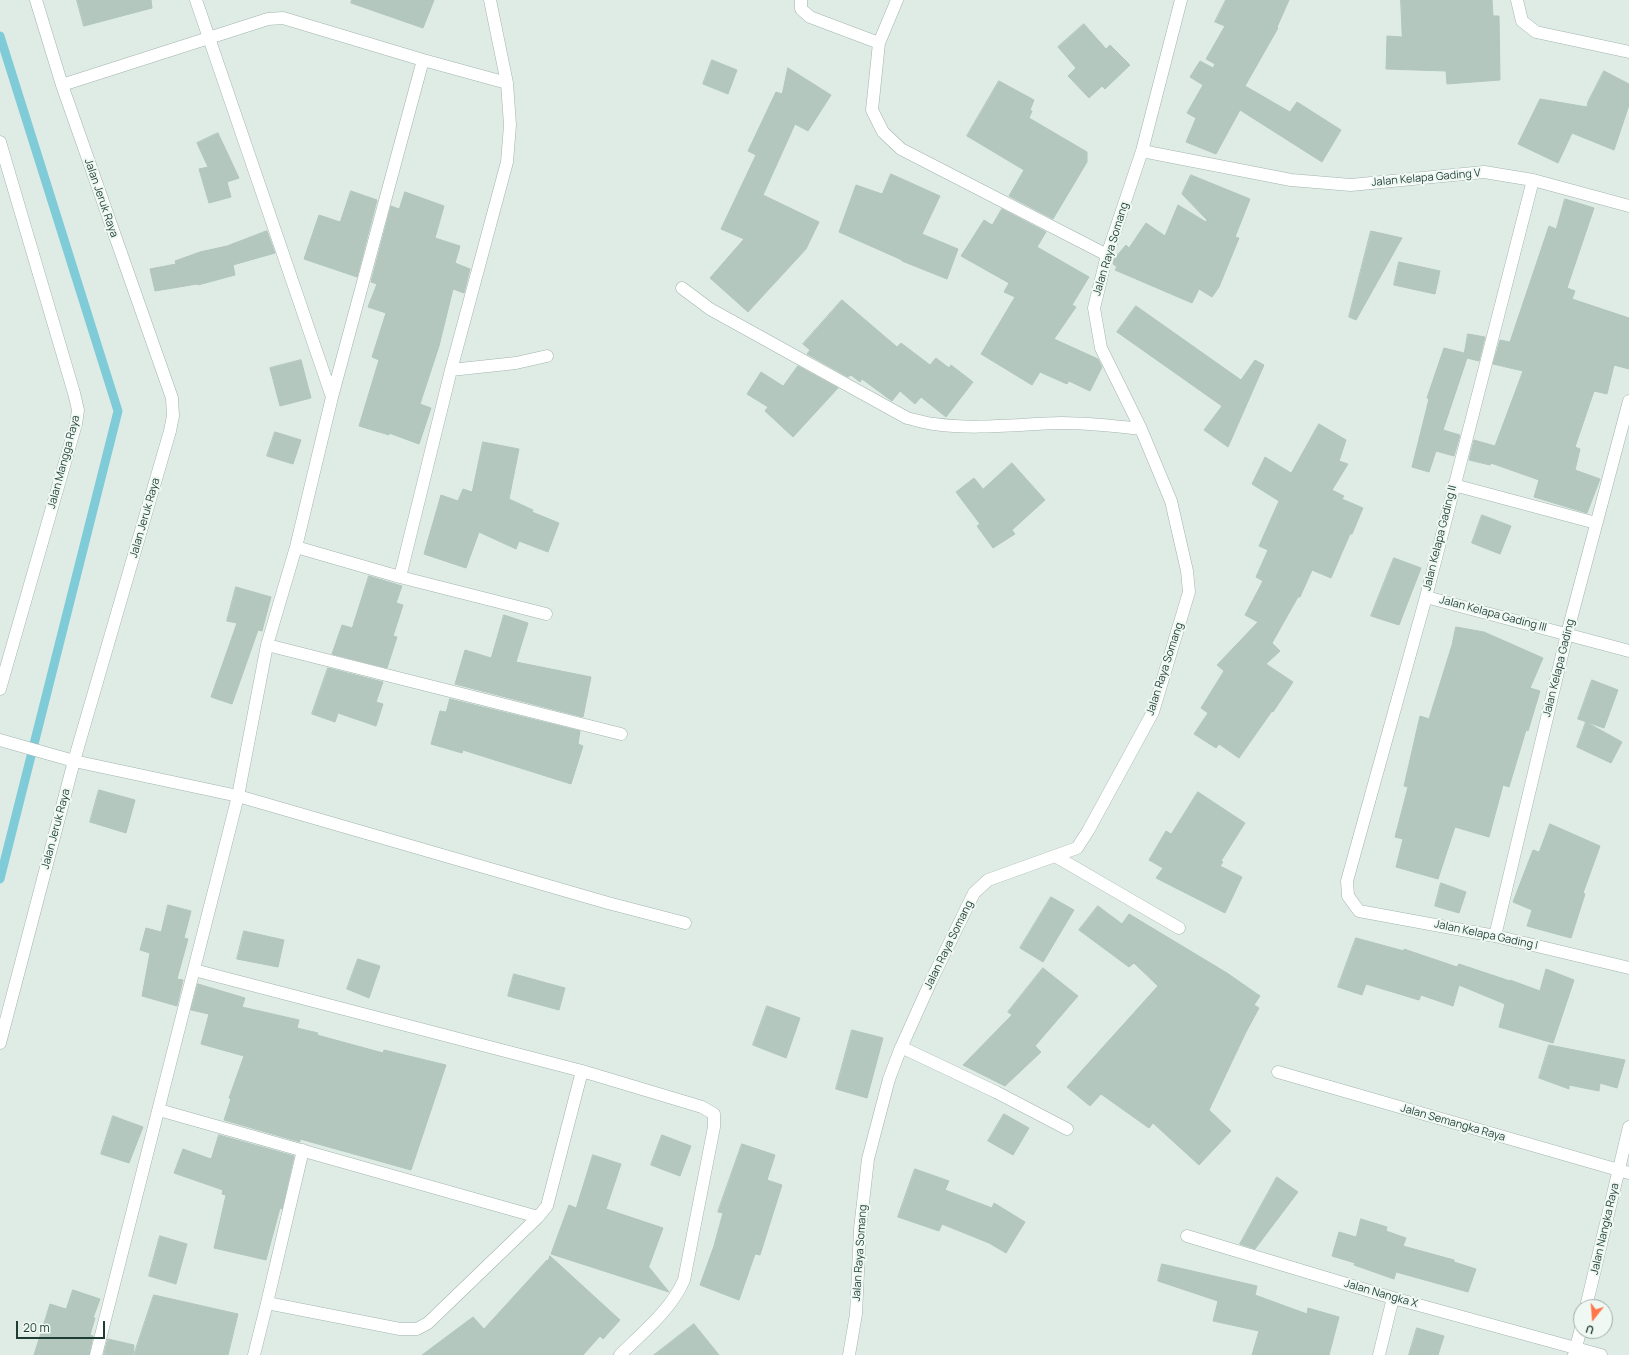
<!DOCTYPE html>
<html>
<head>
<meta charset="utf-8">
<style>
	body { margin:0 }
	#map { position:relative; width:1629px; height:1355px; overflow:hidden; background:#dfece6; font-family:Manrope,sans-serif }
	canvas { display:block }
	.north { position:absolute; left:1573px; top:1299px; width:40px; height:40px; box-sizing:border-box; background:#f0f8f4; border:1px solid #9caea8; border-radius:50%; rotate:197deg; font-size:11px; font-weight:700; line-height:16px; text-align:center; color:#1e3e35 }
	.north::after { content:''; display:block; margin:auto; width:14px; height:18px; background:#ff764a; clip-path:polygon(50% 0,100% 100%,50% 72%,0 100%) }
	.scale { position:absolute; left:16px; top:1321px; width:89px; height:18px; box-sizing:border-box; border:2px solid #1e3e35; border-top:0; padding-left:5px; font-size:12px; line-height:14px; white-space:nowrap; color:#1e3e35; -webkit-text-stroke:3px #f0f8f4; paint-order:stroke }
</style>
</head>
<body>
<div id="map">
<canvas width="1629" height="1355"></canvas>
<div class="north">U</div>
<div class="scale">20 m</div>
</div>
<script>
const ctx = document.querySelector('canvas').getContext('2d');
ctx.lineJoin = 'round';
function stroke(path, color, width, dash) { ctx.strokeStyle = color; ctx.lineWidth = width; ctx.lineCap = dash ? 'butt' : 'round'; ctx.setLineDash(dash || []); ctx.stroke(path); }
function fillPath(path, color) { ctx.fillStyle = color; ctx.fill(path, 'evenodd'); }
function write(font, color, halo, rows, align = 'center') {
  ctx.font = font + ' Manrope,sans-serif'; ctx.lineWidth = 4; ctx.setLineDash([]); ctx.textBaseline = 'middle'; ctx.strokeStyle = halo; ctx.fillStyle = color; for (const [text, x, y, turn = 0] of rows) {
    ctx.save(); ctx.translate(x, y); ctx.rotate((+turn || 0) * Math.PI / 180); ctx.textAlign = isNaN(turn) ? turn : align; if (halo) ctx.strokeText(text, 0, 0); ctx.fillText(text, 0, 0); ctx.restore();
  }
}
const stream = new Path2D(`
	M 0,36 L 118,411 L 0,879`);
const building = new Path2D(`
	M 77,0 L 151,0 L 152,8 L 84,26 Z
	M 352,0 L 434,0 L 423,28 L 351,3 Z
	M 1226,0 L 1289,0 L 1277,27 L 1278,28 L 1245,86 L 1290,112 L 1297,102 L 1341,130 L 1322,162 L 1240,110 L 1216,154 L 1186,142 L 1196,118 L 1187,113 L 1203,85 L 1190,77 L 1200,61 L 1213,68 L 1215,64 L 1206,59 L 1225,26 L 1215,22 Z
	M 1401,0 L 1492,0 L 1493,16 L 1499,16 L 1500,80 L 1447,84 L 1446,71 L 1386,69 L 1387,36 L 1402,37 Z
	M 1084,24 L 1106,49 L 1110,45 L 1130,65 L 1105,89 L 1102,86 L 1089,98 L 1068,76 L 1076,68 L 1058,47 Z
	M 712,60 L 737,70 L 728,94 L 703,84 Z
	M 788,68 L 831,95 L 808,131 L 795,124 L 763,195 L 819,222 L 806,249 L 748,312 L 710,278 L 744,239 L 721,229 L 756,155 L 748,151 L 776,92 L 782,94 Z
	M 1604,71 L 1629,84 L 1629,105 L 1614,150 L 1572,133 L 1558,163 L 1518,144 L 1540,99 L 1587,107 L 1588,102 Z
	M 999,81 L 1034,100 L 1030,110 L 1032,111 L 1029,118 L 1087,152 L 1087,162 L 1053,219 L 1009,196 L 1024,170 L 967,136 Z
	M 218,133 L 239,178 L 227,182 L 231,197 L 209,203 L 199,169 L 208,167 L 197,143 Z
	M 891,174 L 940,196 L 922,234 L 958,249 L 947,279 L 902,261 L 902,260 L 839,232 L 856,185 L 882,194 Z
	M 1191,175 L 1250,199 L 1235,237 L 1239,238 L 1219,287 L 1212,297 L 1199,289 L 1192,303 L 1115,270 L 1117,267 L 1113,264 L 1114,259 L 1126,245 L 1129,248 L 1146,223 L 1165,236 L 1178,205 L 1206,222 L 1207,220 L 1182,194 Z
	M 351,191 L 377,200 L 357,277 L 304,259 L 319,215 L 340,222 Z
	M 405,192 L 444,206 L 435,238 L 460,246 L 455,263 L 470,269 L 464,293 L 453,289 L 439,346 L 420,404 L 431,408 L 419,444 L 389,433 L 389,435 L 359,426 L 379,360 L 372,357 L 386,313 L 368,307 L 377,284 L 371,282 L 391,206 L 399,209 Z
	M 1565,199 L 1594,208 L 1567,288 L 1575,291 L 1572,299 L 1629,318 L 1629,369 L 1614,365 L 1607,394 L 1594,391 L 1575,447 L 1580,449 L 1575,470 L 1600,479 L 1587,513 L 1534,497 L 1539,480 L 1491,463 L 1490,465 L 1469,460 L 1474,440 L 1495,446 L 1523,371 L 1493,364 L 1500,340 L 1510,342 L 1549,226 L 1556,229 Z
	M 1002,209 L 1046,232 L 1037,247 L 1089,277 L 1072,305 L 1076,307 L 1054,339 L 1098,359 L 1102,367 L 1090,391 L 1069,381 L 1067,384 L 1040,372 L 1032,385 L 981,354 L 1015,297 L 1004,292 L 1009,283 L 961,256 L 984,220 L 992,225 Z
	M 267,231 L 275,253 L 233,265 L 235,275 L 198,285 L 197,284 L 155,291 L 150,269 L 176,264 L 175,261 L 200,252 L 227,246 Z
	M 1371,231 L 1402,238 L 1356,320 L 1349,317 Z
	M 1399,262 L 1440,271 L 1435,294 L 1394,285 Z
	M 842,300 L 897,347 L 901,343 L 930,365 L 936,358 L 949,368 L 951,365 L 973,382 L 946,417 L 921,397 L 915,404 L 900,391 L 892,401 L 862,379 L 860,382 L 851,375 L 848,377 L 807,354 L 810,350 L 803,344 Z
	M 1136,306 L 1241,380 L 1255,360 L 1264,365 L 1228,447 L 1204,430 L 1222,406 L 1117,332 Z
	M 1468,334 L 1485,337 L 1479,361 L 1467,358 L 1443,430 L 1460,435 L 1454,456 L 1436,451 L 1429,472 L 1412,467 L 1429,399 L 1427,398 L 1444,348 L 1464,353 Z
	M 301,360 L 311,398 L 280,406 L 270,368 Z
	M 798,366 L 838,388 L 793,437 L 765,411 L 768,407 L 747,394 L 761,372 L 783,386 Z
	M 1319,424 L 1346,440 L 1339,461 L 1348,464 L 1332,490 L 1344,496 L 1342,499 L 1363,508 L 1352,534 L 1350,534 L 1331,578 L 1312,570 L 1300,597 L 1298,597 L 1272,643 L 1280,651 L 1266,664 L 1293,682 L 1273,712 L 1272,711 L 1239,758 L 1219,744 L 1216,748 L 1194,734 L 1208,713 L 1201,708 L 1224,671 L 1217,665 L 1258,622 L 1245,615 L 1263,581 L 1256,577 L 1268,550 L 1259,546 L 1279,501 L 1252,484 L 1265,457 L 1291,473 Z
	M 275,432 L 301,440 L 293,464 L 267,456 Z
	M 483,442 L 519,449 L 509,499 L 533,510 L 532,512 L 559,523 L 548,552 L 519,541 L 516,549 L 479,532 L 466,568 L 424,554 L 441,495 L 458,501 L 463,489 L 472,492 Z
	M 1012,463 L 1045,500 L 1012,530 L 1015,534 L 993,548 L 977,526 L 980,524 L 956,492 L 974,478 L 983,489 Z
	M 1482,515 L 1511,526 L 1500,554 L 1472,543 Z
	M 1394,558 L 1421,568 L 1399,625 L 1371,616 Z
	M 369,576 L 402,586 L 396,603 L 403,605 L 393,636 L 397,637 L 387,668 L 332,654 L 342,625 L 352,628 Z
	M 236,587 L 271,597 L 262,631 L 258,630 L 232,704 L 211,697 L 237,623 L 227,621 Z
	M 504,615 L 528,623 L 516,662 L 591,677 L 583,717 L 455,684 L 465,650 L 491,658 Z
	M 1456,627 L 1484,632 L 1543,658 L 1530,688 L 1540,691 L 1528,731 L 1526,730 L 1509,787 L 1503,785 L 1489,837 L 1455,827 L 1438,879 L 1396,867 L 1403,839 L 1395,837 L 1408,787 L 1404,786 L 1420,716 L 1429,719 L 1452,645 Z
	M 328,668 L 383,682 L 376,702 L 383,704 L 376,726 L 338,713 L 335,722 L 312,714 Z
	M 1592,680 L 1618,690 L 1604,728 L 1578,719 Z
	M 450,699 L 580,731 L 578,744 L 583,746 L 571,784 L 463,750 L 462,753 L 431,744 L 440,711 L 446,712 Z
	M 1586,722 L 1622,742 L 1611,763 L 1577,747 Z
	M 99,790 L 135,800 L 126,833 L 90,822 Z
	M 1198,792 L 1245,823 L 1221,861 L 1223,862 L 1220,866 L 1242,877 L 1225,913 L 1156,878 L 1163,868 L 1149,860 L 1166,831 L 1171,834 Z
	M 1550,824 L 1600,846 L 1583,893 L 1585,894 L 1571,938 L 1527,926 L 1532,910 L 1513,902 L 1533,850 L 1539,852 Z
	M 1441,883 L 1466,892 L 1459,913 L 1435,906 Z
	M 1051,897 L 1074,910 L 1043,962 L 1020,948 Z
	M 168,905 L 191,911 L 184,938 L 188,939 L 177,979 L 183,980 L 177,1006 L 142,996 L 150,953 L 140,950 L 146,928 L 161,932 Z
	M 1098,906 L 1122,924 L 1129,914 L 1227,973 L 1260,996 L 1254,1005 L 1259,1008 L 1246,1032 L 1209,1110 L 1231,1131 L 1199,1165 L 1153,1123 L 1149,1128 L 1101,1094 L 1090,1106 L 1067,1087 L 1158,986 L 1134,963 L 1129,967 L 1079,930 Z
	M 244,931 L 284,940 L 278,967 L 237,959 Z
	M 1356,938 L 1404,951 L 1404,949 L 1457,967 L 1459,964 L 1510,981 L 1510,980 L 1540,991 L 1546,969 L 1574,980 L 1553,1043 L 1499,1027 L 1505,1004 L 1459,985 L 1453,1006 L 1421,995 L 1419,1000 L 1366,984 L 1362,995 L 1338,987 Z
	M 358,959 L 380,966 L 369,998 L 347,989 Z
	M 1043,968 L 1078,996 L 1035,1046 L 1041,1052 L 1005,1086 L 963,1065 L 1012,1015 L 1008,1012 Z
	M 514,974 L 565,988 L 559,1010 L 508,996 Z
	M 198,984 L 245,998 L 242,1007 L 299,1020 L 297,1028 L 318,1033 L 317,1035 L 383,1053 L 384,1050 L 446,1065 L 411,1170 L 300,1139 L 300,1142 L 224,1120 L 231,1099 L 229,1098 L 244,1056 L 201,1044 L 209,1014 L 191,1010 Z
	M 767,1006 L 800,1018 L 786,1058 L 753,1045 Z
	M 852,1030 L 883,1038 L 867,1098 L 836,1089 Z
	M 1549,1045 L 1625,1060 L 1617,1088 L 1600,1083 L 1599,1091 L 1569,1085 L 1569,1089 L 1539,1078 Z
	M 1004,1114 L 1029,1128 L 1013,1155 L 988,1141 Z
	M 113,1116 L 143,1127 L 129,1163 L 101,1154 Z
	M 219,1135 L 294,1156 L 282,1209 L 280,1208 L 266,1260 L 214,1248 L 226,1195 L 222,1194 L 223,1190 L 174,1173 L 183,1149 L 211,1159 Z
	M 662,1135 L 691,1146 L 680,1176 L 651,1165 Z
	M 742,1144 L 775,1155 L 767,1180 L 782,1185 L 760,1255 L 755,1254 L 739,1300 L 700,1285 L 714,1246 L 723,1213 L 718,1212 Z
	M 593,1155 L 621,1164 L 606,1209 L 663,1228 L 649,1266 L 648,1266 L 669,1292 L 551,1254 L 569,1205 L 576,1208 Z
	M 915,1169 L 949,1181 L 945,1190 L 992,1208 L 994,1203 L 1025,1222 L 1006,1253 L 989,1243 L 942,1224 L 939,1231 L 898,1217 Z
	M 1277,1177 L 1298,1192 L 1255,1249 L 1240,1244 Z
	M 1361,1219 L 1387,1227 L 1386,1231 L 1406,1238 L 1403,1246 L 1454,1260 L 1454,1262 L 1476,1269 L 1468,1292 L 1396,1272 L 1394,1279 L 1354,1265 L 1355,1263 L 1332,1256 L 1339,1232 L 1356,1237 Z
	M 160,1236 L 187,1244 L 176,1284 L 149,1276 Z
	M 550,1256 L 620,1320 L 603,1339 L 600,1336 L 583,1355 L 422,1355 L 473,1317 L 484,1329 L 547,1260 L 548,1261 Z
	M 1162,1264 L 1257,1286 L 1255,1295 L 1307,1314 L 1308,1308 L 1339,1317 L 1329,1355 L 1252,1355 L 1259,1331 L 1213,1321 L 1218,1301 L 1158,1281 Z
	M 73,1290 L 100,1299 L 93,1318 L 95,1318 L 90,1335 L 93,1336 L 89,1355 L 34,1355 L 50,1304 L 66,1309 Z
	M 154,1295 L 238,1314 L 228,1355 L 134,1355 Z
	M 694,1324 L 719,1355 L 654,1355 Z
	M 1417,1328 L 1444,1336 L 1438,1355 L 1409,1355 Z
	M 108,1339 L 134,1345 L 133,1355 L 104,1355 Z`);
const street = new Path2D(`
	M 196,0 L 332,397
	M 801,0 L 801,9 L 810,17 L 879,43
	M 897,0 L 879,43 L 872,110 L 883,132 L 901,149 L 1107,255
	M 1517,0 L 1522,21 L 1536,32 L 1629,52
	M 62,85 L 268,19 L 283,18 L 423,60 L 507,83 L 490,0
	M 0,142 L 74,393 L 78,410 L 76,424 L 0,689
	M 1142,151 L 1291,180 L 1351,185 L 1484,172 L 1533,180 L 1629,206
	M 1533,180 L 1426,597 L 1347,881 L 1348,896 L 1359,911 L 1495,936 L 1629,968
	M 682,288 L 710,309 L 907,418 C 916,420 925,423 934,424 C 977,430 1019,424 1062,423 C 1088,423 1115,426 1141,429
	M 451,370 L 516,363 L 547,356
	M 1454,485 L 1596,523
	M 296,547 L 400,577 L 546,614
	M 400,577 L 451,370 L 507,162 L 510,125 L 507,83
	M 1426,597 L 1629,651
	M 267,645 L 621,734
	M 0,740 L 74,761 L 238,796 L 608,903 L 685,923
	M 1055,856 L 1179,928
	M 1495,936 L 1567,634 L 1629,401
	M 194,970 L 582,1071 L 702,1107 L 714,1114 L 714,1127 L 684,1280 C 671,1310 643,1332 620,1355
	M 0,1043 L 74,761 L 170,431 L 173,416 L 172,398 L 62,85 L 36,0
	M 901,1047 L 996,1092 L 1067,1129
	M 1278,1072 L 1629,1173
	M 159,1110 L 538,1217
	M 1187,1236 L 1393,1298 L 1601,1355
	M 267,1303 L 400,1329 L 417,1329 L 428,1323 L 538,1217 L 547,1206 L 582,1071
	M 1586,1307 L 1629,1127
	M 96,1355 L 238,796 L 267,645 L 296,547 L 332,397 L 423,60
	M 254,1355 L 267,1303 L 303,1150
	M 849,1355 L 856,1314 L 860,1229 L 868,1159 L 889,1079 L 900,1050 L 931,981 L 974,893 L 988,880 L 1077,848 L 1088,831 L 1153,712 L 1189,592 L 1187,571 L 1171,501 L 1141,429 L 1101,348 L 1094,308 L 1107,255 L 1142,151 L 1181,0
	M 1379,1355 L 1393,1298
	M 1574,1355 L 1581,1328`);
const streetNames = [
	["Jalan Kelapa Gading V",1426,178,-5],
	["Jalan Jeruk Raya",101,198,71],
	["Jalan Raya Somang",1111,249,-73],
	["Jalan Mangga Raya",64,462,-75],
	["Jalan Jeruk Raya",145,518,-74],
	["Jalan Kelapa Gading II",1440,538,-76],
	["Jalan Kelapa Gading III",1493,614,15],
	["Jalan Kelapa Gading",1559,668,-76],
	["Jalan Raya Somang",1165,669,-72],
	["Jalan Jeruk Raya",56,829,-75],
	["Jalan Kelapa Gading I",1486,935,12],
	["Jalan Raya Somang",949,945,-64],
	["Jalan Semangka Raya",1453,1123,16],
	["Jalan Nangka Raya",1605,1229,-77],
	["Jalan Raya Somang",860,1253,-86],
	["Jalan Nangka X",1381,1294,16]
];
stroke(stream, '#80cbd8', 9);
fillPath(building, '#b4c7bf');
stroke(building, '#b1c6bd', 1);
stroke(street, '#a1b4ad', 13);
stroke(street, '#fff', 12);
write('11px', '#1e3e35', '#f0f8f4', streetNames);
</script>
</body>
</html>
